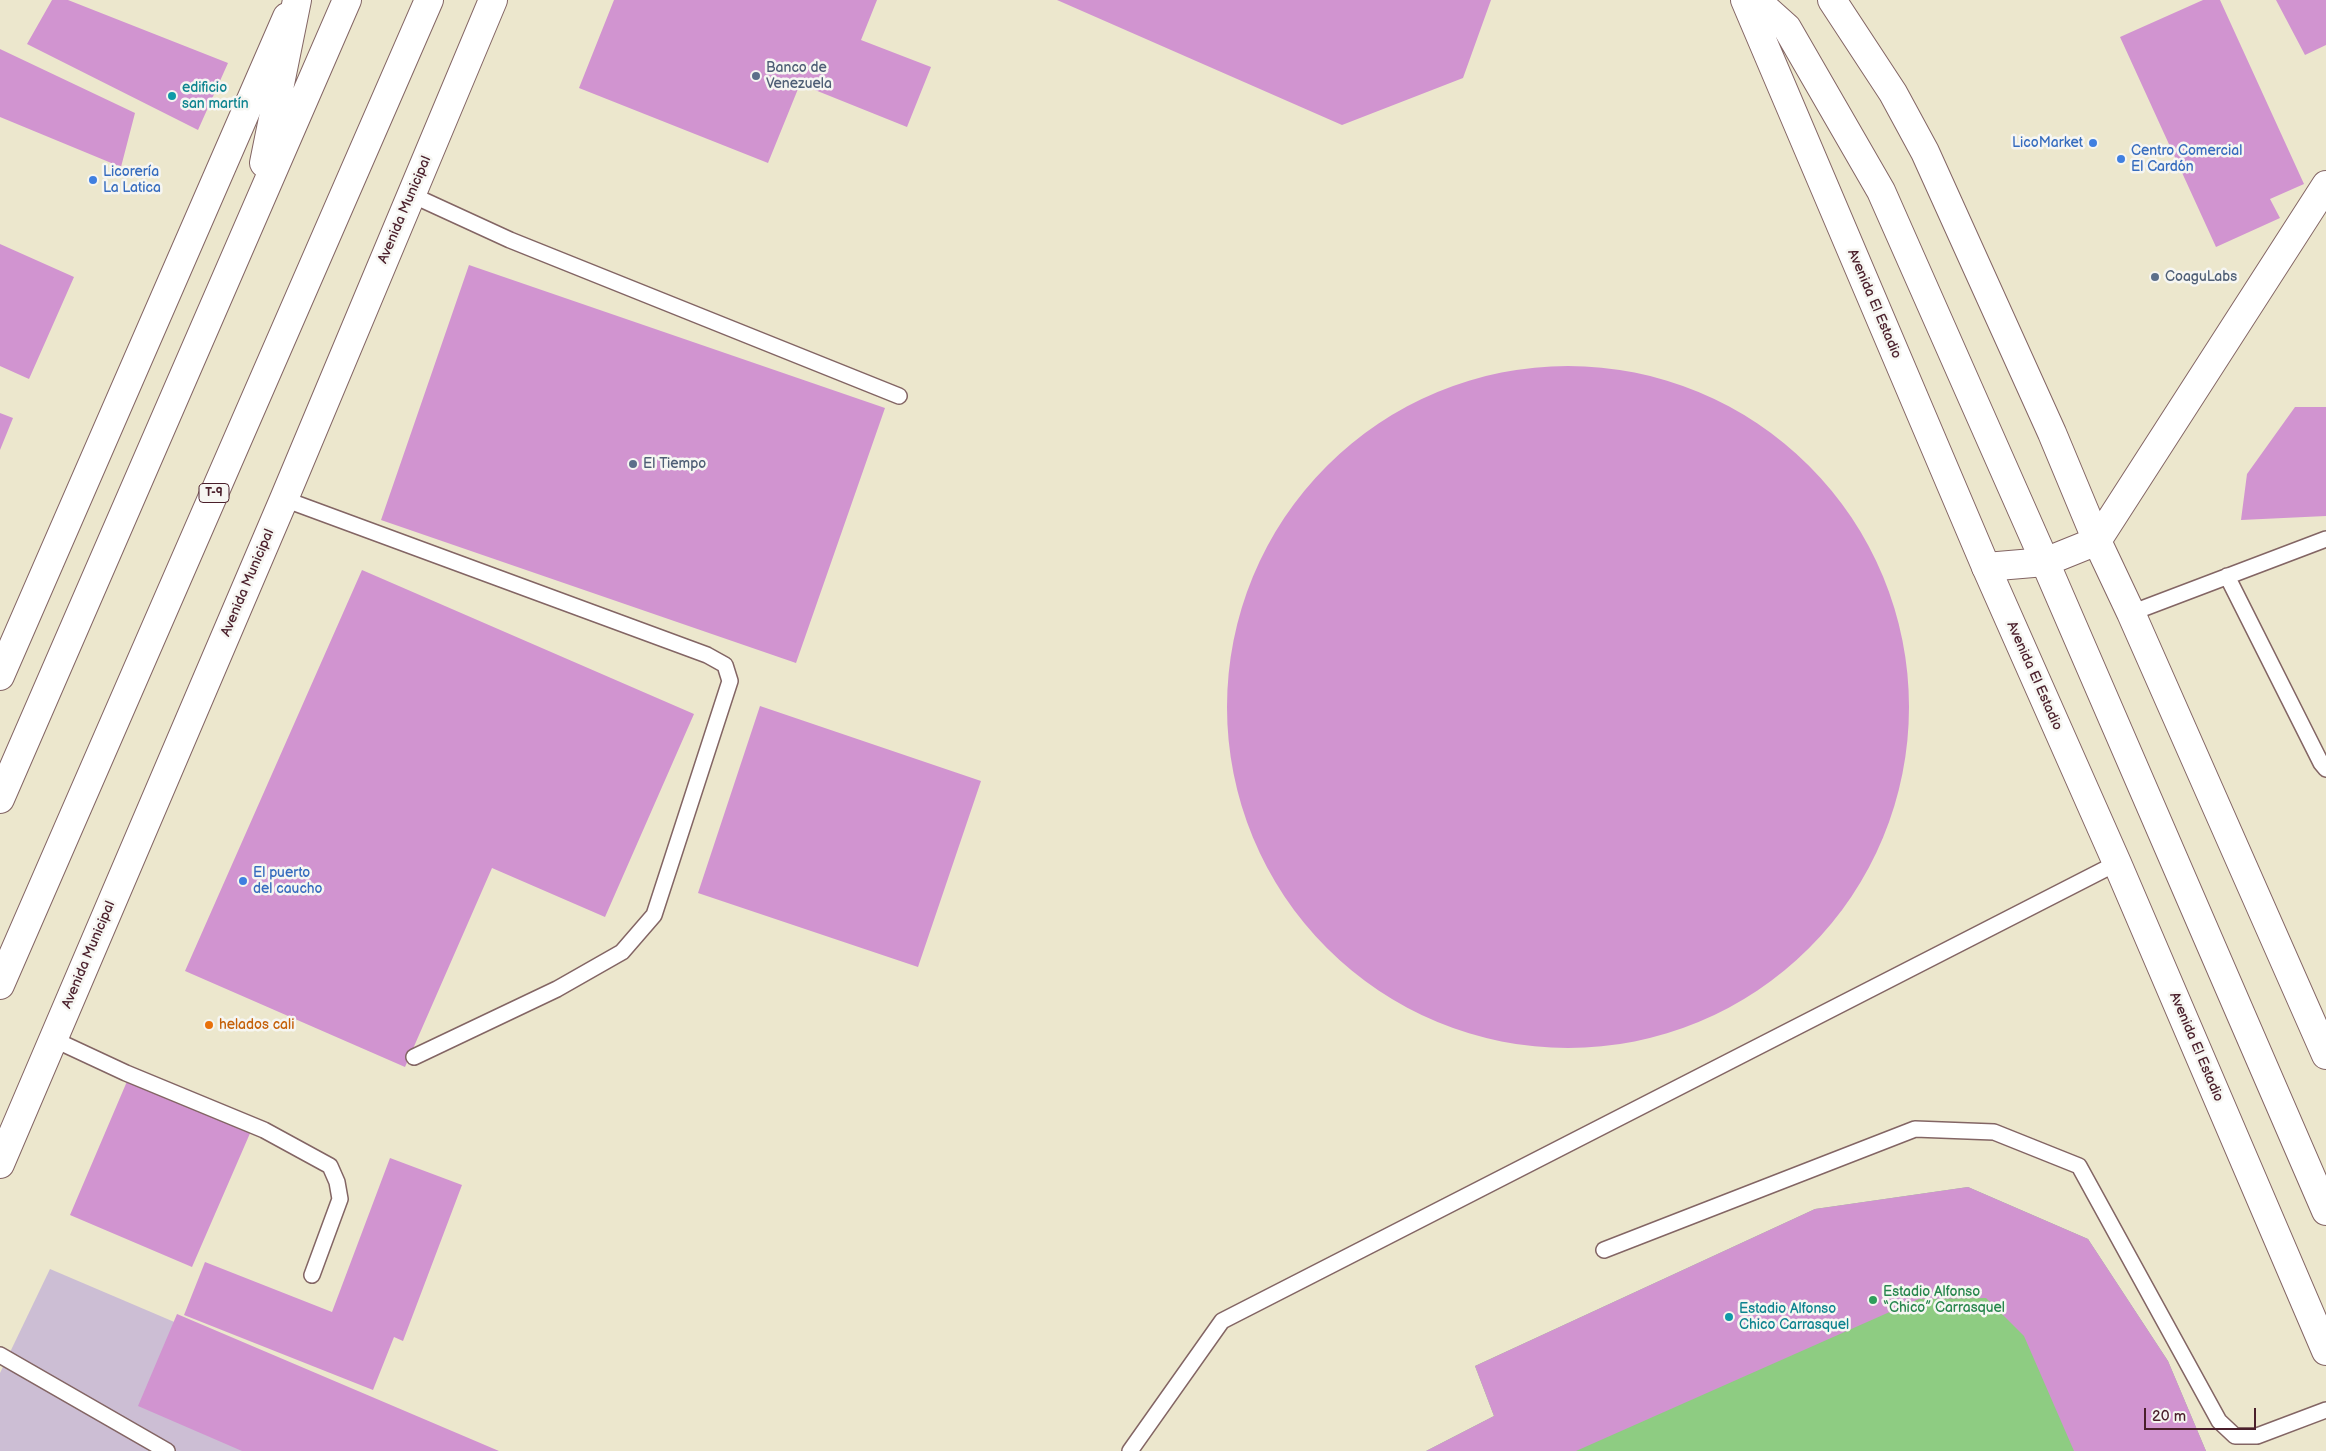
<!DOCTYPE html>
<html>
<head>
<meta charset="utf-8">
<style>
	body { margin:0 }
	#map { position:relative; width:2326px; height:1451px; overflow:hidden; background:#ece7cd; font-family:"Balsamiq Sans",sans-serif }
	canvas { display:block }
	.scale { position:absolute; left:2144px; top:1408px; width:112px; height:22px; box-sizing:border-box; border:2px solid #4a1f2b; border-top:0; padding-left:6px; font-size:15px; line-height:18px; white-space:nowrap; color:#4a1f2b; -webkit-text-stroke:4px #f6f6f2; paint-order:stroke }
</style>
</head>
<body>
<div id="map">
<canvas width="2326" height="1451"></canvas>
<div class="scale">20 m</div>
</div>
<script>
const ctx = document.querySelector('canvas').getContext('2d');
ctx.lineJoin = 'round';
function fillPath(path, color) { ctx.fillStyle = color; ctx.fill(path, 'evenodd'); }
function stroke(path, color, width, dash) { ctx.strokeStyle = color; ctx.lineWidth = width; ctx.lineCap = dash ? 'butt' : 'round'; ctx.setLineDash(dash || []); ctx.stroke(path); }
function write(font, color, halo, rows, align = 'center') {
  ctx.font = font + ' "Balsamiq Sans",sans-serif'; ctx.lineWidth = 5; ctx.setLineDash([]); ctx.textBaseline = 'middle'; ctx.strokeStyle = halo; ctx.fillStyle = color; for (const [text, x, y, turn = 0] of rows) {
    ctx.save(); ctx.translate(x, y); ctx.rotate((+turn || 0) * Math.PI / 180); ctx.textAlign = isNaN(turn) ? turn : align; if (halo) ctx.strokeText(text, 0, 0); ctx.fillText(text, 0, 0); ctx.restore();
  }
}
const industrial = new Path2D(`
	M 50,1269 L 477,1451 L 0,1451 L 0,1373 Z`);
const green = new Path2D(`
	M 1968,1187 L 2088,1239 L 2168,1361 L 2206,1451 L 1426,1451 L 1494,1416 L 1475,1366 L 1815,1209 Z`);
const building = new Path2D(`
	M 52,0 L 68,0 L 228,63 L 198,130 L 27,44 Z
	M 614,0 L 877,0 L 861,40 L 931,67 L 907,127 L 800,84 L 768,163 L 579,88 Z
	M 1057,0 L 1491,0 L 1463,78 L 1342,125 Z
	M 2203,0 L 2220,0 L 2304,184 L 2270,199 L 2280,218 L 2216,247 L 2120,37 Z
	M 2276,0 L 2326,0 L 2326,45 L 2305,55 Z
	M 0,49 L 135,113 L 121,167 L 0,117 Z
	M 0,244 L 74,277 L 29,379 L 0,366 Z
	M 469,265 L 885,408 L 796,663 L 381,520 Z
	M1227 707a341 341 0 1 1 682 0a341 341 0 1 1-682 0Z
	M 2295,407 L 2326,407 L 2326,516 L 2241,520 L 2247,474 Z
	M 0,413 L 13,418 L 0,450 Z
	M 362,570 L 694,714 L 605,917 L 492,868 L 405,1067 L 185,971 Z
	M 760,706 L 981,781 L 918,967 L 698,893 Z
	M 128,1079 L 251,1131 L 192,1267 L 70,1215 Z
	M 390,1158 L 462,1185 L 403,1341 L 394,1337 L 373,1390 L 184,1315 L 205,1262 L 332,1312 Z
	M 1968,1187 L 2088,1239 L 2168,1361 L 2206,1451 L 2074,1451 L 2024,1336 L 1986,1298 L 1919,1299 L 1576,1451 L 1426,1451 L 1494,1416 L 1475,1366 L 1815,1209 Z
	M 177,1314 L 499,1451 L 242,1451 L 138,1406 Z`);
const lane = new Path2D(`
	M 412,195 L 510,240 L 899,396
	M 284,499 L 707,655 L 725,665 L 730,681 L 654,915 L 622,952 L 557,989 L 414,1057
	M 2227,576 L 2321,763 L 2326,769
	M 2131,613 L 2326,539
	M 53,1039 L 126,1073 L 264,1130 L 330,1166 L 337,1182 L 340,1199 L 312,1275
	M 1604,1250 L 1915,1129 L 1994,1132 L 2079,1166 L 2219,1421 L 2235,1436 L 2257,1436 L 2326,1410
	M 0,1355 L 167,1451
	M 1130,1451 L 1222,1321 L 2117,863`);
const street = new Path2D(`
	M 1986,567 L 2045,562 L 2097,541 L 2326,185
	M 0,676 L 287,17
	M 0,1164 L 284,499 L 493,0`);
const secondary = new Path2D(`
	M 1745,0 L 1986,567 L 2117,863 L 2326,1351
	M 1756,0 L 1787,28 L 1881,191 L 2045,562 L 2326,1211
	M 1832,0 L 1893,93 L 1925,152 L 2052,433 L 2097,541 L 2131,613 L 2326,1055`);
const highway = new Path2D(`
	M 264,163 L 297,0
	M 0,799 L 347,0
	M 0,985 L 429,0`);
const markers = [
	[756,76,5,"#5c6f8a"],
	[172,96,5,"#0f9aa8"],
	[2093,143,5,"#3f7fe0"],
	[2121,159,5,"#3f7fe0"],
	[93,180,5,"#3f7fe0"],
	[2155,277,5,"#5c6f8a"],
	[633,464,5,"#5c6f8a"],
	[243,881,5,"#3f7fe0"],
	[209,1025,5,"#e8710a"],
	[1873,1300,5,"#2e9e5b"],
	[1729,1317,5,"#0f9aa8"]
];
const shields = [
	[214,493,30]
];
const shieldNames = [
	["T-9",214,493]
];
const serviceNames = [
	["Banco de",766,68],
	["Venezuela",766,84],
	["CoaguLabs",2165,277],
	["El Tiempo",643,464]
];
const cultureNames = [
	["edificio",182,88],
	["san martín",182,104],
	["Estadio Alfonso",1739,1309],
	["Chico Carrasquel",1739,1325]
];
const shopNames = [
	["LicoMarket",2083,143,"right"],
	["Centro Comercial",2131,151],
	["El Cardón",2131,167],
	["Licorería",103,172],
	["La Latica",103,188],
	["El puerto",253,873],
	["del caucho",253,889]
];
const streetNames = [
	["Avenida Municipal",405,210,-67],
	["Avenida El Estadio",1874,304,67],
	["Avenida Municipal",248,583,-67],
	["Avenida El Estadio",2034,676,66],
	["Avenida Municipal",89,955,-67],
	["Avenida El Estadio",2196,1047,67]
];
const foodNames = [
	["helados cali",219,1025]
];
const leisureNames = [
	["Estadio Alfonso",1883,1292],
	["“Chico” Carrasquel",1883,1308]
];
fillPath(industrial, '#ccbed4');
fillPath(green, '#8ecc82');
fillPath(building, '#d194d0');
stroke(lane, '#836564', 18);
stroke(street, '#836564', 30);
stroke(secondary, '#836564', 30);
stroke(highway, '#836564', 30);
stroke(lane, '#fff', 15);
stroke(street, '#fff', 28);
stroke(secondary, '#fff', 28);
stroke(highway, '#fff', 28);
for (const [x, y, r, color] of markers) { const dot = new Path2D(); dot.arc(x, y, r, 0, 2 * Math.PI); ctx.fillStyle = color; ctx.fill(dot); stroke(dot, '#f6f6f2', 2); }
for (const [x, y, w] of shields) { const box = new Path2D(); box.roundRect(x - w / 2, y - 9.5, w, 19, 4); ctx.fillStyle = '#f6f6f2'; ctx.fill(box); stroke(box, '#4a1f2b', 1); }
write('bold 12px', '#4a1f2b', null, shieldNames);
write('14px', '#4e5e75', '#f6f6f2', serviceNames, 'left');
write('14px', '#0d838f', '#f6f6f2', cultureNames, 'left');
write('14px', '#366cbe', '#f6f6f2', shopNames, 'left');
write('14px', '#4a1f2b', '#f6f6f2', streetNames);
write('14px', '#c56008', '#f6f6f2', foodNames, 'left');
write('14px', '#27864d', '#f6f6f2', leisureNames, 'left');
</script>
</body>
</html>
